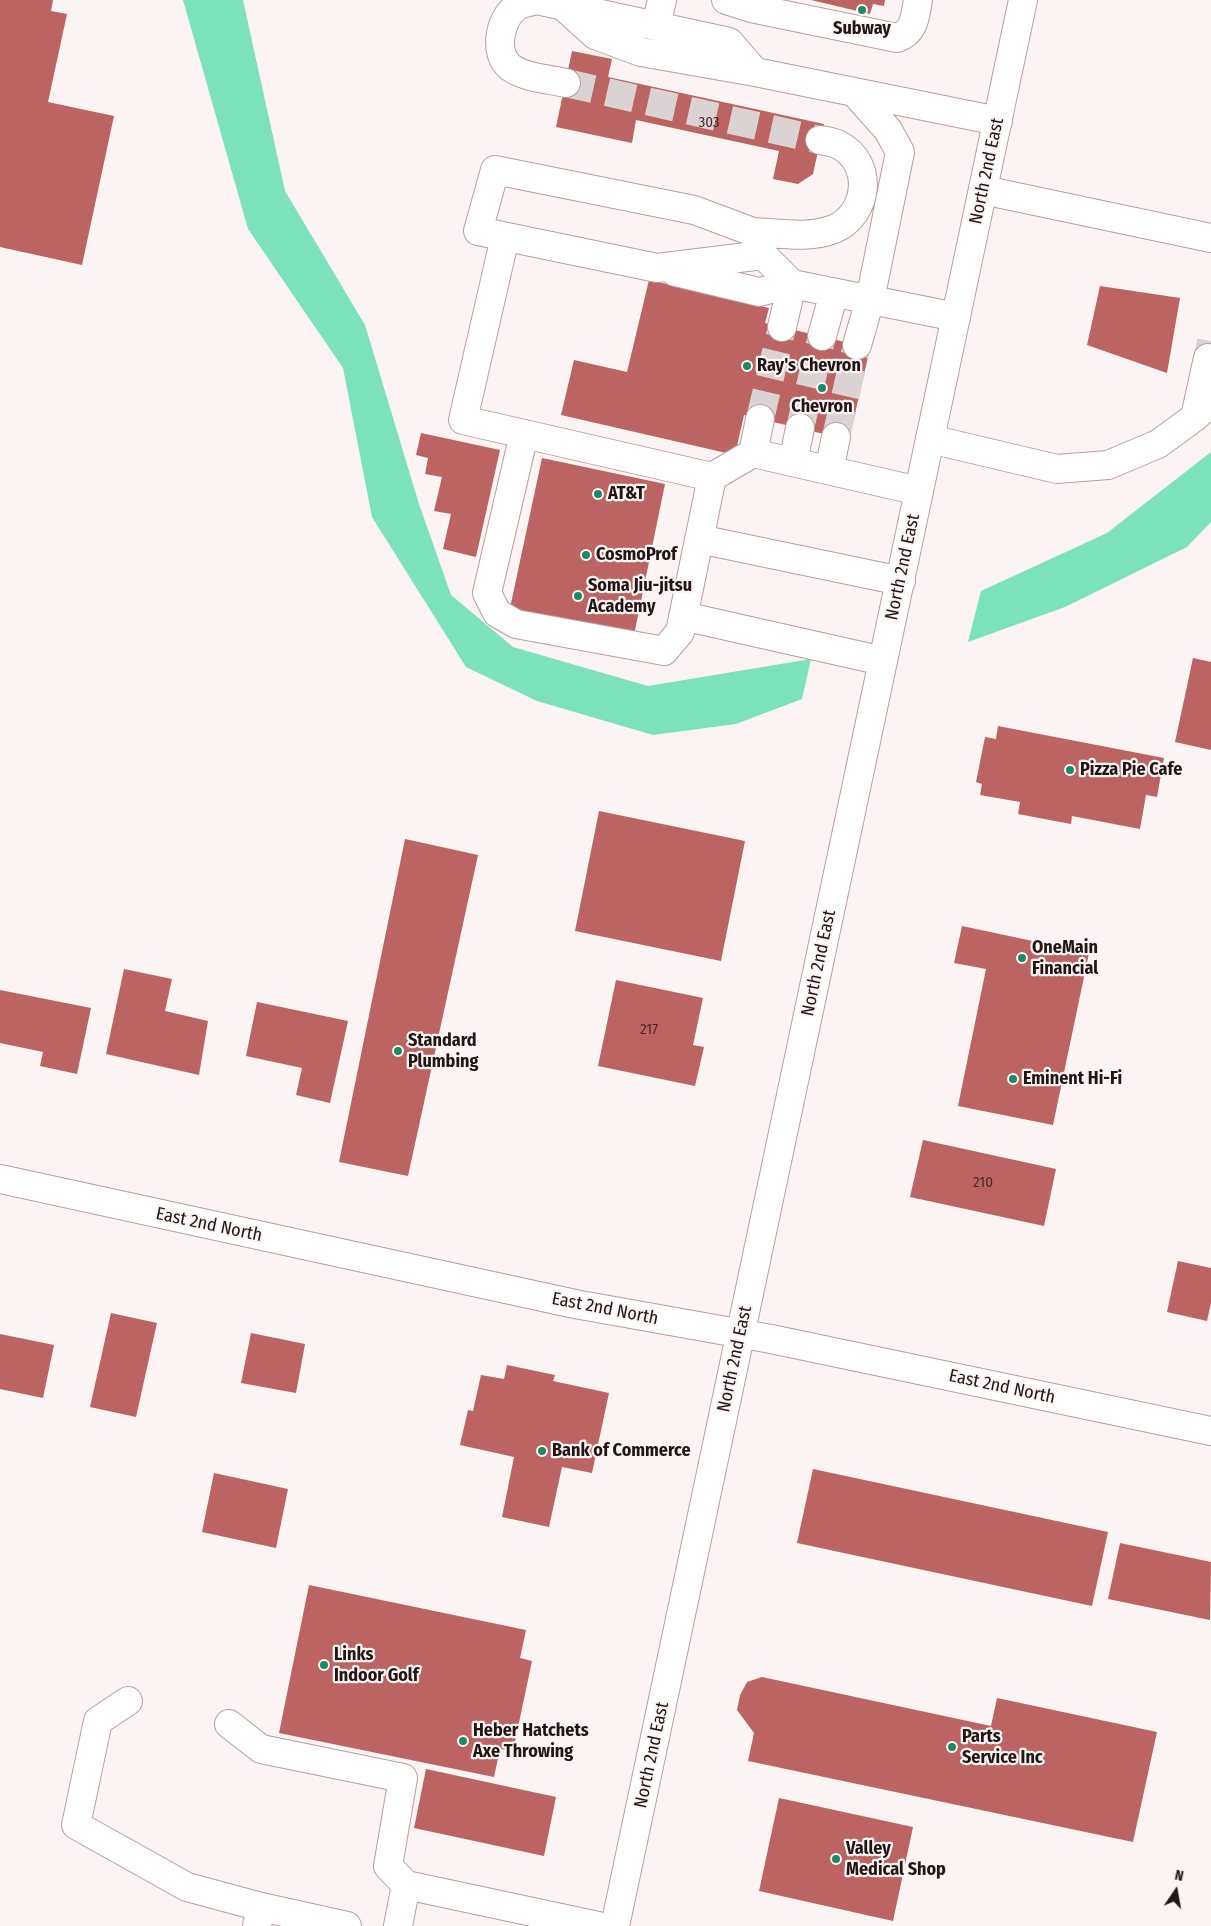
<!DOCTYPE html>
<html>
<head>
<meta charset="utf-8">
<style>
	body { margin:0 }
	#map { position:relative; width:1211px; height:1926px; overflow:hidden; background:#fcf4f4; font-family:"Fira Sans Condensed",sans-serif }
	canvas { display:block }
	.north { position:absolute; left:1151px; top:1866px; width:50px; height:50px; -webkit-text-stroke:4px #fcf4f4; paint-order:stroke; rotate:12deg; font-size:14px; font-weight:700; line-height:20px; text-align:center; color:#221615 }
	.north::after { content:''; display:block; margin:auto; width:18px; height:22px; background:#221615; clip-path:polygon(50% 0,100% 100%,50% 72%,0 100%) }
</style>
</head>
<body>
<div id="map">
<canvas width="1211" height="1926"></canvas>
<div class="north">N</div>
</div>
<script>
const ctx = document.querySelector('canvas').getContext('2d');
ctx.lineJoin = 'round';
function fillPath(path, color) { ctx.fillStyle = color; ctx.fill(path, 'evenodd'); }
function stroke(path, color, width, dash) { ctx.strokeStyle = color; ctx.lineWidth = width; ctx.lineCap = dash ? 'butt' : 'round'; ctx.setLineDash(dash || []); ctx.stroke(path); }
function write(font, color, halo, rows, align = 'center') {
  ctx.font = font + ' "Fira Sans Condensed",sans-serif'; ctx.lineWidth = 4.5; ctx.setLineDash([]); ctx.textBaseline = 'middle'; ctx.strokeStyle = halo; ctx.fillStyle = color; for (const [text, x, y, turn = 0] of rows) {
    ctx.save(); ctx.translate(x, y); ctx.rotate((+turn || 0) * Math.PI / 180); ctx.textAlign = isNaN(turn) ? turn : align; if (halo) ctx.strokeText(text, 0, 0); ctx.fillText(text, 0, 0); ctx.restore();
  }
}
const water = new Path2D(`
	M 183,0 L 243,0 L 285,191 L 365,325 L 419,504 L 451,595 L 513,647 L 648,686 L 811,659 L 802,699 L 736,724 L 653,735 L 537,701 L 466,667 L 372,517 L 343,368 L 248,229 Z
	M 1211,452 L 1211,522 L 1187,547 L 1065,607 L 968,642 L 981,591 L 1107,533 Z`);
const building = new Path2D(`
	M 0,0 L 53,0 L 51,11 L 67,14 L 48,102 L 114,116 L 82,265 L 0,247 Z
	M 811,0 L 885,0 L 884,6 L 873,4 L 870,14 Z
	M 572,51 L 612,59 L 608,77 L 824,124 L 813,174 L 798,184 L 773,179 L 779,151 L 636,120 L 632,143 L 556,127 Z
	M 649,280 L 769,308 L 765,323 L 870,348 L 849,440 L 744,415 L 735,455 L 561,415 L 574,360 L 627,372 Z
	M 1100,286 L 1180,298 L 1167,373 L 1087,345 Z
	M 421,433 L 500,450 L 476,557 L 443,549 L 451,514 L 434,511 L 442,477 L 425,474 L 428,458 L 416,455 Z
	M 542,458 L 665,484 L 634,635 L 510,608 Z
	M 1193,658 L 1211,662 L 1211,750 L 1175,742 Z
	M 998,726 L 1164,758 L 1157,797 L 1146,795 L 1140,829 L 1072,816 L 1071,824 L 1018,814 L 1020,802 L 980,795 L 982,784 L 976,782 L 985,737 L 996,739 Z
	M 599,811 L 745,841 L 721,961 L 575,931 Z
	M 405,839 L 478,855 L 408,1176 L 339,1162 Z
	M 962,926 L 1089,953 L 1053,1125 L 958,1106 L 986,969 L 954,963 Z
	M 124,969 L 172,979 L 165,1011 L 208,1021 L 199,1075 L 106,1054 Z
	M 616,980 L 703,998 L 693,1045 L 704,1047 L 695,1086 L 598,1066 Z
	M 0,990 L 91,1008 L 77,1074 L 40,1066 L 43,1052 L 0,1043 Z
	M 257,1002 L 348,1021 L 330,1103 L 296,1095 L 302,1068 L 246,1056 Z
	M 923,1140 L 1056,1169 L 1044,1226 L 910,1197 Z
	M 1178,1261 L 1211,1268 L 1211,1303 L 1207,1321 L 1167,1312 Z
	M 111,1313 L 157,1323 L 136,1417 L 90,1407 Z
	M 251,1333 L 305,1344 L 296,1393 L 241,1383 Z
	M 0,1334 L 54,1345 L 43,1398 L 0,1389 Z
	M 507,1365 L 555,1375 L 553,1381 L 609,1393 L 592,1473 L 562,1467 L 549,1527 L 502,1517 L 514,1457 L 460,1445 L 468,1410 L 473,1411 L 481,1375 L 504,1379 Z
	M 813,1469 L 1108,1532 L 1092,1606 L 797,1543 Z
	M 214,1473 L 288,1489 L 276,1548 L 202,1532 Z
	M 1120,1543 L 1211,1562 L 1210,1620 L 1108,1599 Z
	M 309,1585 L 526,1630 L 520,1658 L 532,1661 L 513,1751 L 500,1749 L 494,1777 L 279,1733 Z
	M 762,1677 L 991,1726 L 997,1698 L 1157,1732 L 1133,1842 L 748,1761 L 754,1733 L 737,1710 L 740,1695 L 747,1682 Z
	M 426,1769 L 556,1797 L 544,1856 L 414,1828 Z
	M 779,1798 L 913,1827 L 893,1921 L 759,1891 Z`);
const minorTunnel = new Path2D(`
	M 566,83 L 820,140
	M 1208,358 L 1211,341
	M 760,419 L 782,327
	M 800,428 L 822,336
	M 836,437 L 857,345`);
const minor = new Path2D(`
	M 726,0 L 751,8 L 897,38 C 915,32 915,16 918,0
	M 563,6 L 595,35 L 641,52 L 755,72
	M 656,26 L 662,0
	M 566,83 C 548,79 525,78 510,67 C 493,53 500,19 515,8 C 520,3 530,2 537,0 L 729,42 L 755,72 L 998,121
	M 854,92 L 888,130 L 900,152 L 870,300 L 857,345
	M 983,190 L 1211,238
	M 753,232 C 779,233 809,239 834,229 C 869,214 874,163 839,145 C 834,142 826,141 820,140
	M 505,237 L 463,420 L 712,477 L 753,453 L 919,491
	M 763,255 L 657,268 L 478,231 L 495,170 L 694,210 L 753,232 L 763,255 L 792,284 L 956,317
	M 675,272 L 759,292 L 792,284 L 782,327
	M 822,336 L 834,293
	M 1195,417 L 1208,358
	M 524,434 L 487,593 L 497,613 L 516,624 L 664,651 L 680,632 L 712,477
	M 930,439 L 1057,469 L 1108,465 L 1158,444 L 1195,417 L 1211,402
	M 753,453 L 760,419
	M 793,462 L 800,428
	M 829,470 L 836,437
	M 699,539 L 901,581
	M 683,616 L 883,661
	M 0,1179 L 575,1304 L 771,1339 L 1211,1431
	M 128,1701 L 98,1721 L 76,1825 L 187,1887 L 261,1907
	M 229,1724 L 261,1749 L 403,1778 L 388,1866 L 406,1885
	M 257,1926 L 261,1907 L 347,1926
	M 398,1926 L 406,1885 L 598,1926`);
const major = new Path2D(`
	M 615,1926 L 1023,0`);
const markers = [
	[862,10,5,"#1b8a68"],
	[747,366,5,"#1b8a68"],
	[822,388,5,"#1b8a68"],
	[598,494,5,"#1b8a68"],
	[586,555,5,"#1b8a68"],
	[578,596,5,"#1b8a68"],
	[1070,770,5,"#1b8a68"],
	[1022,958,5,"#1b8a68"],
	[398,1051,5,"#1b8a68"],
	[1013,1079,5,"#1b8a68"],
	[542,1451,5,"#1b8a68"],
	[324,1665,5,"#1b8a68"],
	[463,1741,5,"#1b8a68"],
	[952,1747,5,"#1b8a68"],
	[836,1859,5,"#1b8a68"]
];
const numberNames = [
	["303",709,123],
	["217",649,1030],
	["210",983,1183]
];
const poiNames = [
	["Subway",862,29,"center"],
	["Ray's Chevron",757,366],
	["Chevron",822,407,"center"],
	["AT&T",608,494],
	["CosmoProf",596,555],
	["Soma Jiu-jitsu",588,586],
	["Academy",588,607],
	["Pizza Pie Cafe",1080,770],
	["OneMain",1032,948],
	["Financial",1032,969],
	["Standard",408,1041],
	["Plumbing",408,1062],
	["Eminent Hi-Fi",1023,1079],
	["Bank of Commerce",552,1451],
	["Links",334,1655],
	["Indoor Golf",334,1676],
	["Heber Hatchets",473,1731],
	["Axe Throwing",473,1752],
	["Parts",962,1737],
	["Service Inc",962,1758],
	["Valley",846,1849],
	["Medical Shop",846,1870]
];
const streetNames = [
	["North 2nd East",987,171,-78],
	["North 2nd East",903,567,-78],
	["North 2nd East",819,963,-78],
	["East 2nd North",209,1225,12],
	["East 2nd North",605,1309,11],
	["North 2nd East",735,1359,-78],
	["East 2nd North",1002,1387,12],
	["North 2nd East",652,1755,-78]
];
fillPath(water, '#7ce2bb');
fillPath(building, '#bb6462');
stroke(minorTunnel, '#dbd3d3', 28, [28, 14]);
stroke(minor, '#bd9c9a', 30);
stroke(major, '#bd9c9a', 30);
stroke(minor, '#fff', 28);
stroke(major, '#fff', 28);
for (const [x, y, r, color] of markers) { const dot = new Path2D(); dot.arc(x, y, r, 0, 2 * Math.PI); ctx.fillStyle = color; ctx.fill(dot); stroke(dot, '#fcf4f4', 2); }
write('15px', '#482a28', null, numberNames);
write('bold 18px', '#221615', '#fcf4f4', poiNames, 'left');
write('18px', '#221615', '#fcf4f4', streetNames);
</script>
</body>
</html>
